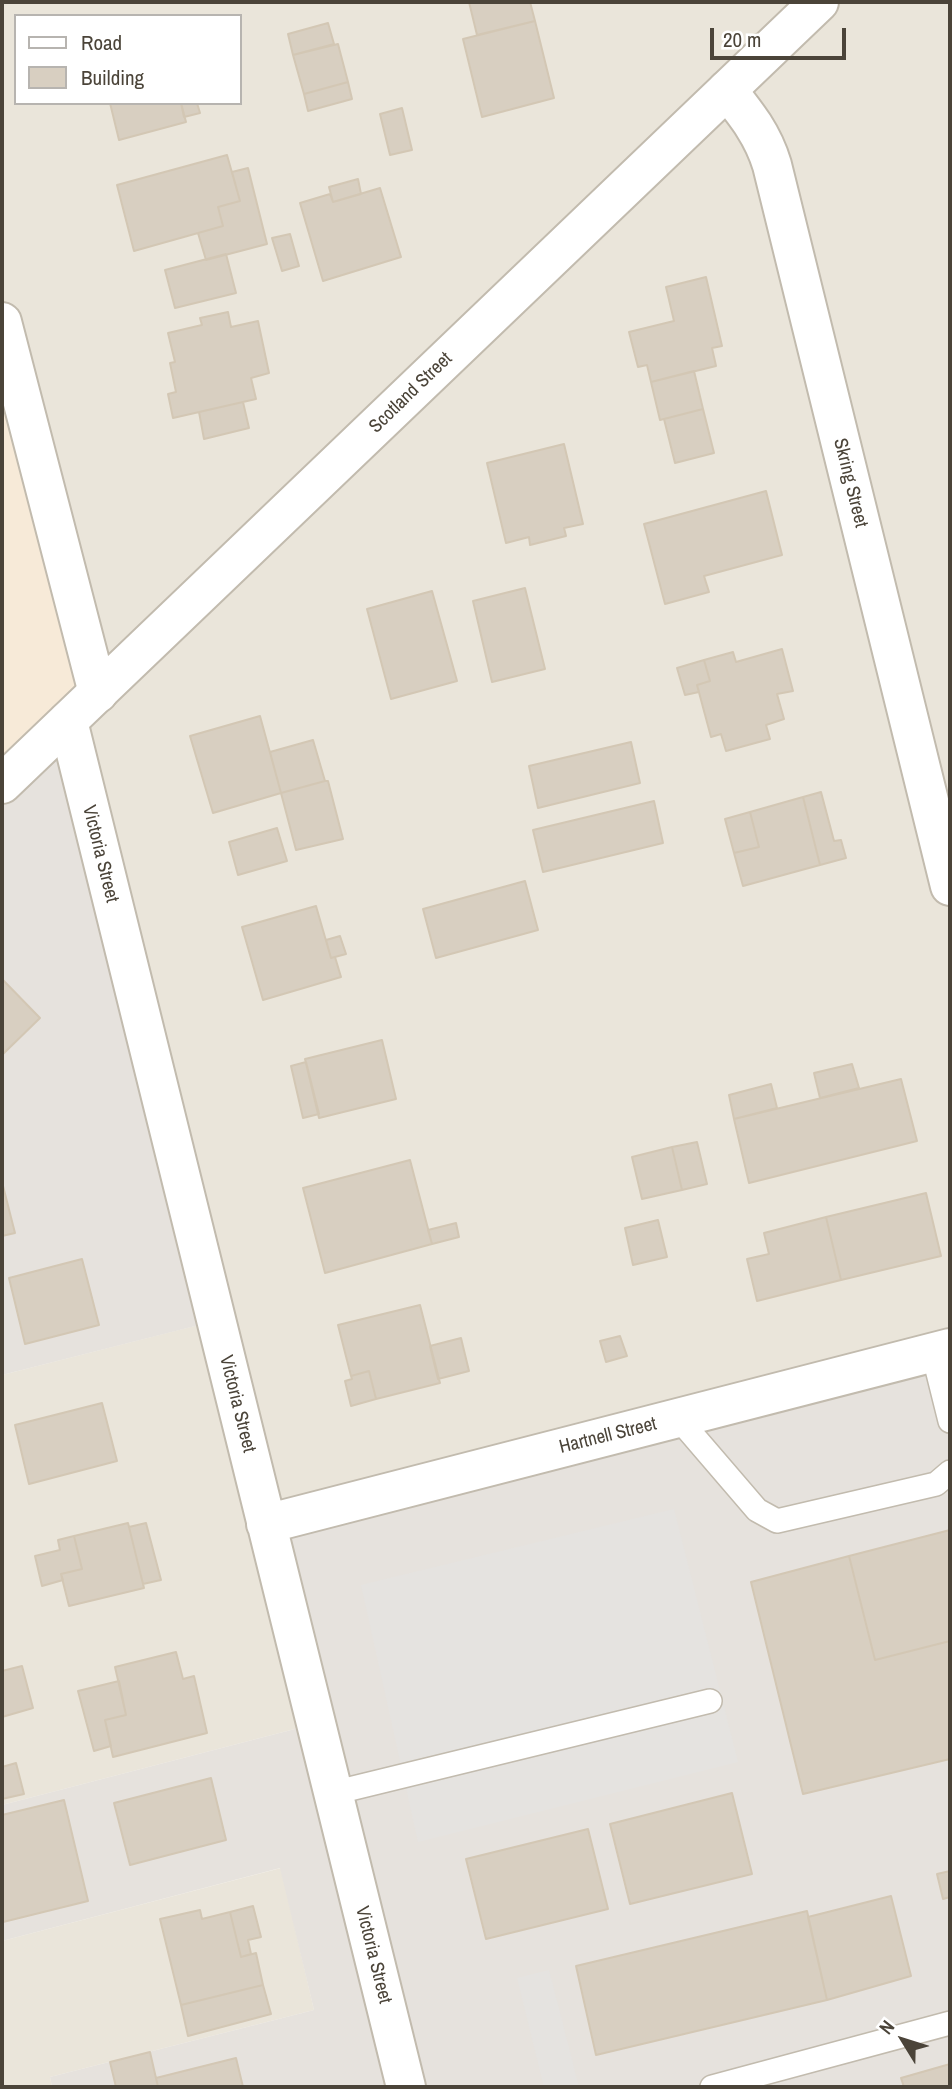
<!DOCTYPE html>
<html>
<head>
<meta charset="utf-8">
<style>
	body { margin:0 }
	#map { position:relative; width:952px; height:2089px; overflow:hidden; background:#f6f3ec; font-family:"Archivo Narrow",sans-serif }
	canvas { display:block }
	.frame { position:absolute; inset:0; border:4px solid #4b4439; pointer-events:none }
	.legend { position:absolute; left:14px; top:14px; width:228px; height:91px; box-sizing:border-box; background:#fff; border:2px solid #b7b4b0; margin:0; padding:9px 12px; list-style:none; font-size:21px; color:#4b4439 }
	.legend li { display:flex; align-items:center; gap:14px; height:35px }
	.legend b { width:35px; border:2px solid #b7b4b0 }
	.north { position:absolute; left:868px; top:2005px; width:70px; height:70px; -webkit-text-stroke:5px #fff; paint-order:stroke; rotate:308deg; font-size:19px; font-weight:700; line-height:28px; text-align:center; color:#4b4439 }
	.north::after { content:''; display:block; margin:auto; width:24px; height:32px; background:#4b4439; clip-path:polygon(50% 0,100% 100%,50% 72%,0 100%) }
	.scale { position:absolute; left:710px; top:28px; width:136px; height:32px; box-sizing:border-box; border:4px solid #4b4439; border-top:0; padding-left:9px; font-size:21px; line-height:24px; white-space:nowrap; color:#4b4439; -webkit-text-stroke:5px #fff; paint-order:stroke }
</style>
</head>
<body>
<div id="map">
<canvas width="952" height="2089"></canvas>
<div class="frame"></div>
<ul class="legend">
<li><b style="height:9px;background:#fff"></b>Road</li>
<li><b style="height:19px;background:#d8cfc1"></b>Building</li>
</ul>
<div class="north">N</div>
<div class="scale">20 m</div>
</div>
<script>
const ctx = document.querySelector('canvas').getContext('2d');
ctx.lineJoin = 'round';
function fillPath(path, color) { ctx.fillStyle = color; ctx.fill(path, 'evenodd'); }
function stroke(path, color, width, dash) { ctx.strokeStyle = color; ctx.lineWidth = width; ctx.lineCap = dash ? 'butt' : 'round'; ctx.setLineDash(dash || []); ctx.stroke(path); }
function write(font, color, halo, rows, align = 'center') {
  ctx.font = font + ' "Archivo Narrow",sans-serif'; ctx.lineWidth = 5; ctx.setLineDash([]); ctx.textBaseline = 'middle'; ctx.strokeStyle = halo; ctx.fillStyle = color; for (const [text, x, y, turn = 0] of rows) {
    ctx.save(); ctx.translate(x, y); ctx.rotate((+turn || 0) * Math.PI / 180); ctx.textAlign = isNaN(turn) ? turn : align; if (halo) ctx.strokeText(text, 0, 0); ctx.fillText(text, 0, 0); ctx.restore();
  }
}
const residential = new Path2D(`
	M 2,2 L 950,2 L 950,1352 L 318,1723 L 2,1805 L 2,1375 L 218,1320 L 71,722 L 102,693 L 2,294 ZM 16,16 L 240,16 L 240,103 L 16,103 Z
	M 281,1868 L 314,2010 L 50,2077 L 52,2087 L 2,2087 L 2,1941 Z`);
const commercial = new Path2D(`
	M 2,294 L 103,693 L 2,788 Z`);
const industrial = new Path2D(`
	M 71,722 L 219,1320 L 2,1375 L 2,788 Z
	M 950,1351 L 950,2087 L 52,2087 L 50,2077 L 314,2010 L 280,1868 L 2,1941 L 2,1805 L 318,1723 L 269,1525 Z`);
const parking = new Path2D(`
	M 674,1509 L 738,1762 L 418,1842 L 361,1585 Z
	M 549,1970 L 579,2087 L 544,2087 L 517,1978 Z`);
const building = new Path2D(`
	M 469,2 L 530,2 L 535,21 L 477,35 Z
	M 535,21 L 554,98 L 482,117 L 463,39 Z
	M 328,23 L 334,44 L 293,55 L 288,34 Z
	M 338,44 L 348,82 L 304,94 L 293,55 Z
	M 348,82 L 352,99 L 308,111 L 304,94 Z
	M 110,103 L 181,103 L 186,122 L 119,140 Z
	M 181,103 L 197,103 L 200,113 L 184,117 Z
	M 402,108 L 412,150 L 390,155 L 380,114 Z
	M 227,155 L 240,201 L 218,207 L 223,226 L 134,251 L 117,185 Z
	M 248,168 L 267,244 L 206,260 L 198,233 L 223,226 L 218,207 L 240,201 L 232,172 Z
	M 358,179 L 361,194 L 333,202 L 329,187 Z
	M 380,188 L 401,257 L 323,281 L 300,203 L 330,194 L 333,202 Z
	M 290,234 L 299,266 L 282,271 L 272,238 Z
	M 226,254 L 236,293 L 175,308 L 165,270 Z
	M 706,277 L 722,346 L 712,348 L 716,366 L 651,382 L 647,365 L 638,367 L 629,332 L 674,321 L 666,287 Z
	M 228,312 L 231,327 L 258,321 L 269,373 L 251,378 L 256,399 L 173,418 L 168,394 L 176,392 L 170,363 L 175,362 L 168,333 L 202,325 L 200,318 Z
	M 694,371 L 703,409 L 660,420 L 651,382 Z
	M 243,402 L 249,428 L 204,439 L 199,412 Z
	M 703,409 L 714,453 L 675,463 L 664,419 Z
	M 564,444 L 583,524 L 564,528 L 566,536 L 530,545 L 529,537 L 506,543 L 487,463 Z
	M 766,491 L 782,555 L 704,576 L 709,592 L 665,604 L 644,524 Z
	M 525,588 L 545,669 L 492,682 L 473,601 Z
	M 432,591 L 457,681 L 391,699 L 367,609 Z
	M 782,649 L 793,691 L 777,694 L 784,719 L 766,725 L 770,739 L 726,751 L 721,734 L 711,737 L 697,685 L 710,681 L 704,660 L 733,652 L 736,662 Z
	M 704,660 L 710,681 L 697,685 L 699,692 L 685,695 L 677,668 Z
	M 260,716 L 281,793 L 213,813 L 190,736 Z
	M 313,740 L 325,781 L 281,793 L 270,752 Z
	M 631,742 L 640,783 L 538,808 L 529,766 Z
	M 325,781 L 328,781 L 343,839 L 296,850 L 281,793 Z
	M 821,792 L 834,841 L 841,840 L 846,858 L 820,865 L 803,797 Z
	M 803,797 L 820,865 L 743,886 L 734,853 L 759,847 L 750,812 Z
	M 654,801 L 663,843 L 543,872 L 533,830 Z
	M 750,812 L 759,847 L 734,853 L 725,819 Z
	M 277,828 L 287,861 L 238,875 L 229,842 Z
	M 525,881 L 538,930 L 436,958 L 423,909 Z
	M 316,906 L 331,958 L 335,957 L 341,977 L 263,1000 L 242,927 Z
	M 340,936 L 346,954 L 331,958 L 326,940 Z
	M 2,979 L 40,1018 L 2,1055 Z
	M 382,1040 L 396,1099 L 319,1118 L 305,1059 Z
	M 306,1062 L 319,1114 L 303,1118 L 291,1066 Z
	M 852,1064 L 859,1088 L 820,1098 L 814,1073 Z
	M 901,1079 L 917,1141 L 749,1183 L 734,1119 Z
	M 771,1084 L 777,1108 L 734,1119 L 729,1095 Z
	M 697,1142 L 707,1184 L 682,1190 L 672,1147 Z
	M 672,1147 L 682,1190 L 642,1199 L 632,1157 Z
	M 410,1160 L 432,1244 L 325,1273 L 303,1188 Z
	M 2,1182 L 15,1233 L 2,1236 Z
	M 926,1193 L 941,1256 L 841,1280 L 826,1217 Z
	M 826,1217 L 841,1280 L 757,1301 L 747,1259 L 769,1254 L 764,1233 Z
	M 658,1220 L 667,1257 L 633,1265 L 625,1228 Z
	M 456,1223 L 459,1237 L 432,1244 L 428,1230 Z
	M 82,1259 L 99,1325 L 25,1344 L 9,1278 Z
	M 420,1305 L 440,1383 L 376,1399 L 369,1371 L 351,1376 L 338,1325 Z
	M 620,1336 L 627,1356 L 606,1362 L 600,1341 Z
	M 461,1338 L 469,1371 L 438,1379 L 430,1346 Z
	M 369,1371 L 376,1399 L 351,1406 L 345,1381 L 352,1379 L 351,1376 Z
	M 102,1403 L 117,1461 L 29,1484 L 15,1425 Z
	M 128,1523 L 144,1588 L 69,1606 L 61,1574 L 82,1569 L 74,1536 Z
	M 146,1523 L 161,1580 L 143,1584 L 129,1527 Z
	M 950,1530 L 950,1641 L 875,1660 L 849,1556 Z
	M 74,1536 L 82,1569 L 61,1574 L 63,1580 L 42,1586 L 35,1556 L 60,1550 L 58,1540 Z
	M 849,1556 L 875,1660 L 950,1641 L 950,1759 L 803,1794 L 751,1582 Z
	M 176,1652 L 183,1679 L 194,1676 L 207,1733 L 113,1757 L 105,1720 L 126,1715 L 115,1667 Z
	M 22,1666 L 33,1708 L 2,1717 L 2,1671 Z
	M 119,1681 L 126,1715 L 105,1720 L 111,1746 L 94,1751 L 78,1691 Z
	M 16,1763 L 24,1794 L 2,1799 L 2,1767 Z
	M 211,1778 L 226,1840 L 130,1865 L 114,1803 Z
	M 732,1793 L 752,1874 L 630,1904 L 610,1824 Z
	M 64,1800 L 88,1901 L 3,1922 L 2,1815 Z
	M 588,1829 L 608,1909 L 486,1939 L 466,1859 Z
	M 950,1871 L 950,1897 L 943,1899 L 937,1874 Z
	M 891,1896 L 911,1976 L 827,2000 L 808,1917 Z
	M 253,1906 L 261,1937 L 248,1940 L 251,1954 L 241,1957 L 230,1912 Z
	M 200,1910 L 202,1919 L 230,1912 L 241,1957 L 256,1953 L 263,1985 L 181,2005 L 160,1919 Z
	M 807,1911 L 827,2000 L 596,2055 L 576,1966 Z
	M 263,1985 L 271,2014 L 188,2036 L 181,2005 Z
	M 150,2052 L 158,2087 L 116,2087 L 110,2062 Z
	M 236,2058 L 243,2087 L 158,2087 L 156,2078 Z
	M 950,2064 L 950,2087 L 904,2087 L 901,2078 Z`);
const service = new Path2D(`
	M 933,1353 L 950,1421
	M 678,1418 L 757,1510 L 777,1521 L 936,1484 L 950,1472
	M 333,1793 L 710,1701
	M 712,2087 L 950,2023`);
const minor = new Path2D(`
	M 727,90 C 747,115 763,135 772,165 L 950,886
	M 2,322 L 98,693
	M 68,721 L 406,2087
	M 266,1524 L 950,1348`);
const tertiary = new Path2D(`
	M 2,784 L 819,2`);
const streetNames = [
	["Scotland Street",411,393,-44],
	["Skring Street",850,483,76],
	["Victoria Street",100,854,76],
	["Victoria Street",237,1404,76],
	["Hartnell Street",608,1436,-14],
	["Victoria Street",373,1955,76]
];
fillPath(residential, '#eae5da');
fillPath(commercial, '#f7ead8');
fillPath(industrial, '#e6e2dd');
fillPath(parking, '#e5e3e0');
fillPath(building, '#d8cfc1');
stroke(building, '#d3c7b4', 2);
stroke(service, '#c2bbae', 26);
stroke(minor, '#c2bbae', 42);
stroke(tertiary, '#c2bbae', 42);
stroke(service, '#fff', 23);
stroke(minor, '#fff', 38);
stroke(tertiary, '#fff', 38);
write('19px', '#4b4439', '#fff', streetNames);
</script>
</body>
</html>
